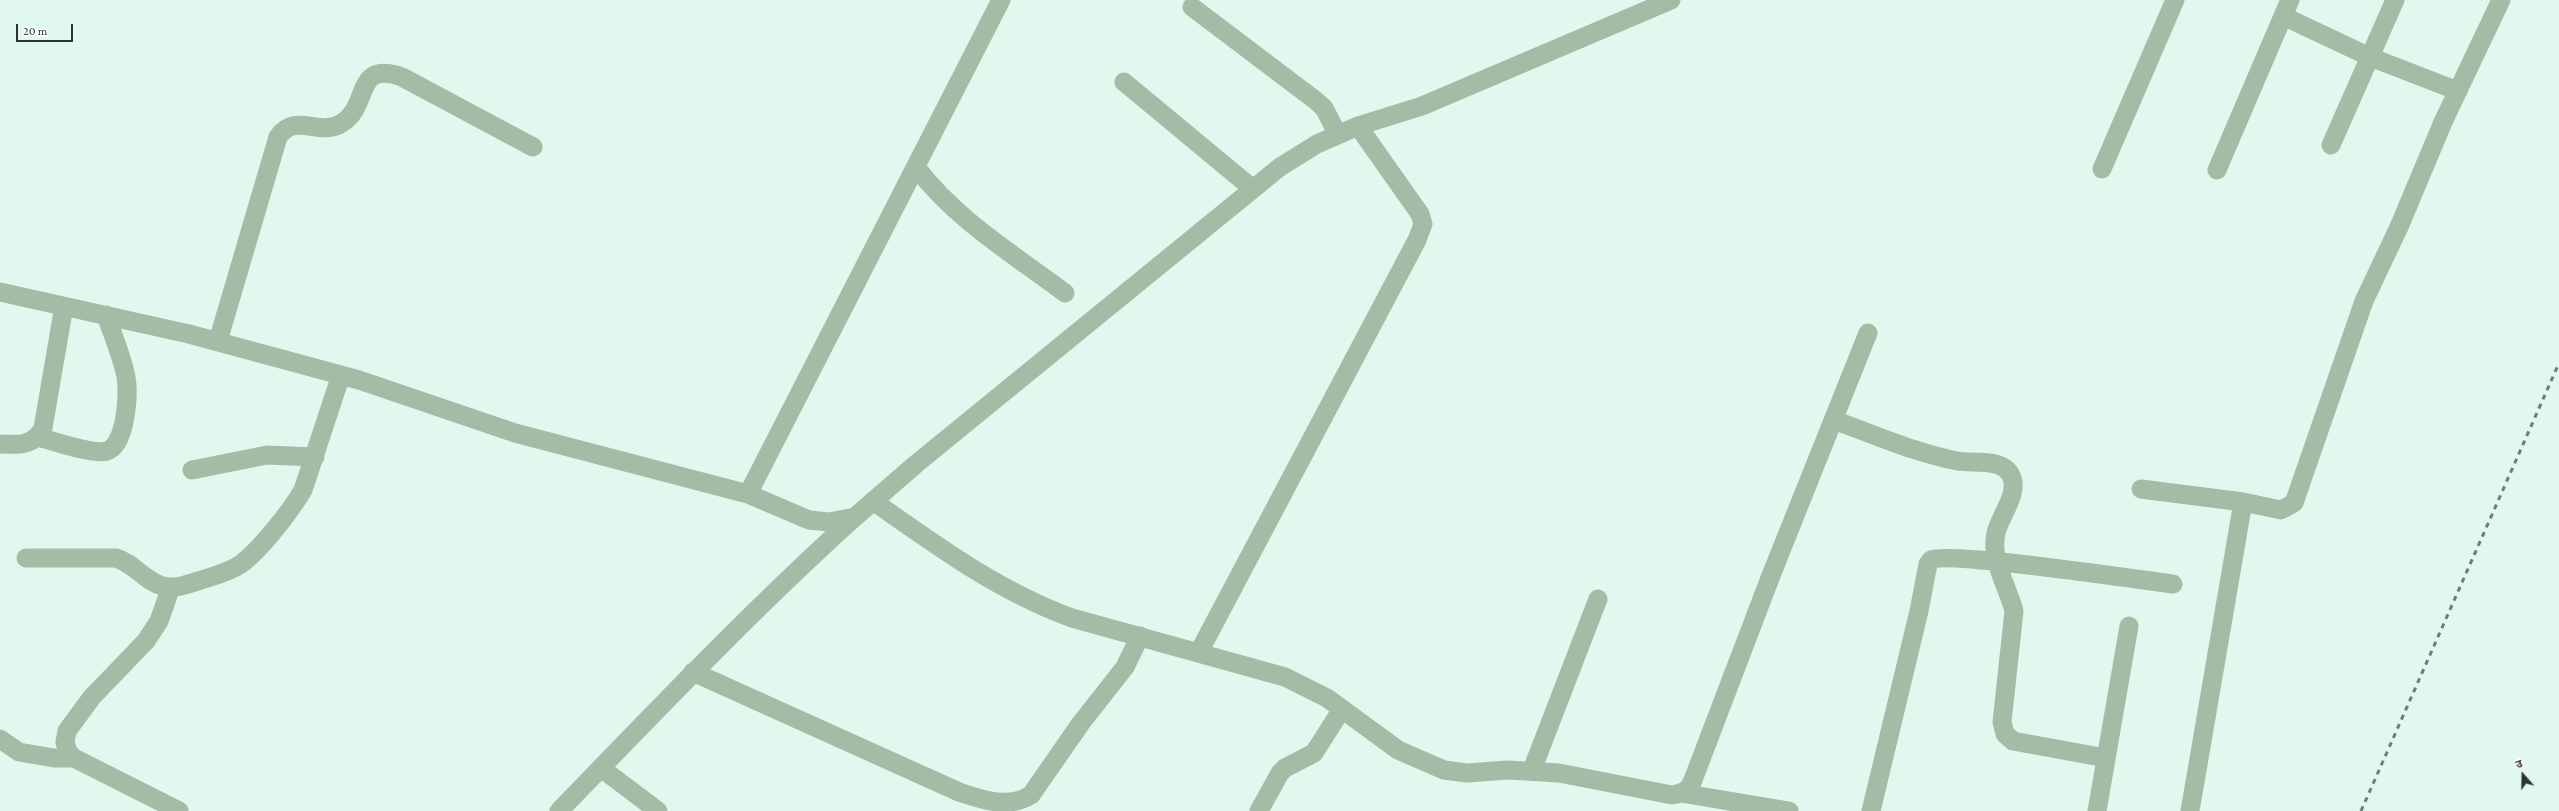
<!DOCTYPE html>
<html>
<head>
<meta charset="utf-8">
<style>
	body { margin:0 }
	#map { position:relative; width:2559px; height:811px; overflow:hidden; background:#e1f8ef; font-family:"Crimson Pro","Noto Sans Devanagari",serif }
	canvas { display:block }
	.north { position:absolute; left:2503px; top:755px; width:40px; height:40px; -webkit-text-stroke:3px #fff; paint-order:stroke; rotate:340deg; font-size:11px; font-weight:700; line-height:16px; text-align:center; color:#2b3330 }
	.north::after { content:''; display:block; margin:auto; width:14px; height:18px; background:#2b3330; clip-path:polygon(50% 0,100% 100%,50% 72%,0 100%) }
	.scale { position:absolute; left:16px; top:24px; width:57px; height:18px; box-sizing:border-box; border:2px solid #2b3330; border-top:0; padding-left:5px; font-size:12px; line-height:14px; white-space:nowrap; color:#2b3330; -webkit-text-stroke:3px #fff; paint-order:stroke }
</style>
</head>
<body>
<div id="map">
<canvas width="2559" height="811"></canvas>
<div class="north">उ</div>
<div class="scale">20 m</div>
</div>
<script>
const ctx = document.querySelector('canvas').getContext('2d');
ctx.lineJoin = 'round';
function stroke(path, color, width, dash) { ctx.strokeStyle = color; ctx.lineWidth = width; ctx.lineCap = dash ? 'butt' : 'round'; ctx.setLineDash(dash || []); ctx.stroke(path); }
const minor = new Path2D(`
	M 1192,7 L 1315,100 L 1324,108 L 1338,135
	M 2283,16 L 2290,0
	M 1124,82 L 1253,189
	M 2331,145 L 2395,0
	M 916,167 C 955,219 1013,254 1065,293
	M 2102,169 L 2175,0
	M 2217,170 L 2283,16 L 2370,57 L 2458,91
	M 0,292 L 189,334 L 359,380 L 515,433 L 748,494 L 809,520 L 829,522 L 855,517 L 916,464 L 1280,167 L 1317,144 L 1358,126 L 1422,106 L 1671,0
	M 218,341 L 278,137 C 296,111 319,138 342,123 C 371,105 353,60 402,77 L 533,147
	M 1833,420 C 1874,434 1915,453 1957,461 C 1974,464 2005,457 2012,478 C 2018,495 2000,516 1996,533 C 1990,561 2007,584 2014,611 L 2002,722 L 2005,734 L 2013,741 L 2106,758
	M 38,437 C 54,441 93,455 107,451 C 126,445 129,394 126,377 C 122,356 113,336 106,315
	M 0,444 C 18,445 34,446 43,428 L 64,306
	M 192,470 L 267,455 L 315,457
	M 2141,489 L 2243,502 L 2190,811
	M 748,494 L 1001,0
	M 873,501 C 937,546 998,591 1072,618 L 1285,677 L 1327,698 L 1398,750 L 1444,770 L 1467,773 L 1508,770 L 1559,773 L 1672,795 C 1683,793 1689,791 1693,780 L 1770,578 L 1868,333
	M 2243,502 L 2281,510 L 2294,503 L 2364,301 L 2399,227 L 2443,122 L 2501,0
	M 26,558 L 116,558 C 134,563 145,582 163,586 C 175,589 186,585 198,581 C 213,576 228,573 241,564 C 261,549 290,512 303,490 L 341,375
	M 171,587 L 159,621 L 146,641 L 92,697 L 67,731 L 65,742 L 68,752 L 74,758 L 179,811
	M 1199,652 L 1417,240 L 1423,224 L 1420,214 L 1358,126
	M 693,672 L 959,792 C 983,800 1008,809 1031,795 L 1081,723 L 1125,667 L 1140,636
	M 0,739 L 19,752 L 54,758 L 74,758
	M 601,768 L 658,811
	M 1532,770 L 1598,599
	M 1681,793 L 1789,811
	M 559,811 C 656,711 751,611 855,517
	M 1259,811 L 1280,773 L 1285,768 L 1314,753 L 1342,709
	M 1871,811 L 1919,611 L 1928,564 L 1931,560 C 1947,551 2140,580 2173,584
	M 2097,811 L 2129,626`);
const rail = new Path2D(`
	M 2361,811 L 2559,363`);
stroke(minor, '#a4bca6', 19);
stroke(rail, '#6f7c77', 3, [5, 5]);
</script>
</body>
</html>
